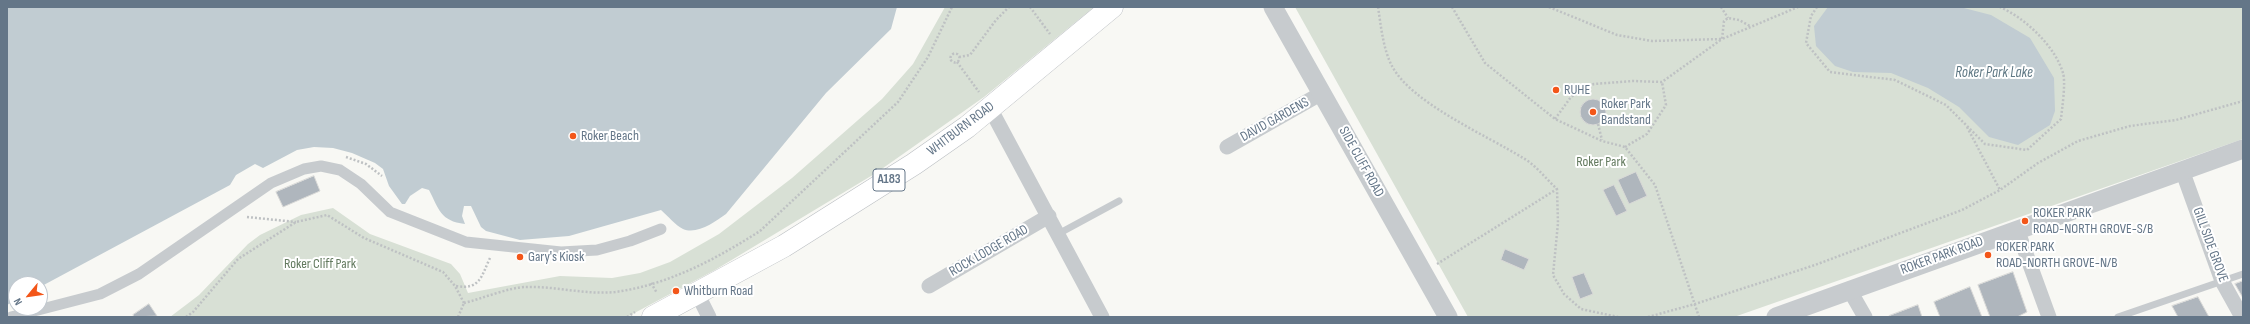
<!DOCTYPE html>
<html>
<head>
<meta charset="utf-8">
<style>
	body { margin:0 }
	#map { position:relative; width:2250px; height:324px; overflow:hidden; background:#f8f8f4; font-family:"Sofia Sans Condensed",sans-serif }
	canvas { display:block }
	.frame { position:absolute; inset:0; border:8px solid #647688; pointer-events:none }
	.north { position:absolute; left:8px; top:276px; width:40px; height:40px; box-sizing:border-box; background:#fff; border:1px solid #c1c8cf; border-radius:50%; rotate:241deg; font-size:11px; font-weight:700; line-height:16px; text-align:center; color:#647688 }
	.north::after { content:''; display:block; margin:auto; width:14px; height:18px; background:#f35619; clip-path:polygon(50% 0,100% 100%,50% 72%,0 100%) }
</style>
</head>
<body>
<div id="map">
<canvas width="2250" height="324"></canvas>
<div class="frame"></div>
<div class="north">N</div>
</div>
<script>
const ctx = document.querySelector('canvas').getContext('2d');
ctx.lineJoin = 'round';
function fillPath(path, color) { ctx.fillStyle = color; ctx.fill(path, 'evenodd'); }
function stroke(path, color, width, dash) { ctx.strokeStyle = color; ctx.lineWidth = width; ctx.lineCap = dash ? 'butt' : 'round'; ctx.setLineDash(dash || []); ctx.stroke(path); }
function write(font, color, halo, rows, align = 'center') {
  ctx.font = font + ' "Sofia Sans Condensed",sans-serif'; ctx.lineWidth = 4; ctx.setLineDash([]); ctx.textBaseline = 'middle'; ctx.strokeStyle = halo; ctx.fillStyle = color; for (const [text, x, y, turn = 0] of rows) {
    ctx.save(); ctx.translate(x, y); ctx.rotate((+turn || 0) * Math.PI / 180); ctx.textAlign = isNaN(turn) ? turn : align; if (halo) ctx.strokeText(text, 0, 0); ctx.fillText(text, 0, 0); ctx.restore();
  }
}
const green = new Path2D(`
	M 945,7 L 1094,7 L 984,97 L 876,173 L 715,270 L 627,317 L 170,317 L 199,295 L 248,244 L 260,235 L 301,215 L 333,208 L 370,234 L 451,264 L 460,274 L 468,293 L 560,276 L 612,278 L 640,273 L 670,262 L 719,234 L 792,178 L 882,99 L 913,64 Z
	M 1295,7 L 2243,7 L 2243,139 L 1734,317 L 1468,317 Z`);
const water = new Path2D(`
	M 7,7 L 897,7 L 891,29 L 826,93 L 726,214 C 715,222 697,235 683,229 C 675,225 668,216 661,210 L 569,236 L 520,240 L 486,231 L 481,227 L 471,206 L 464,206 L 462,216 L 465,224 C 440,221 439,209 429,190 L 422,188 L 410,196 L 405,204 L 402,204 L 389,186 L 383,169 L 375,163 L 352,153 L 333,148 L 314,147 L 297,150 L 263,168 L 255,164 L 236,175 L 230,185 L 40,287 L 40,284 L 16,284 L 16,300 L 7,305 Z
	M 1828,7 L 1960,7 L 1991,15 L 2030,38 L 2054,78 L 2055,111 L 2050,125 L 2018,145 L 1989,137 L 1959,107 L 1928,88 L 1891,73 L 1853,72 L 1835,66 L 1816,46 L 1814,26 Z`);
const building = new Path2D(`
	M1580 112a13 13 0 1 1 26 0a13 13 0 1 1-26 0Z
	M 1636,172 L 1647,196 L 1629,204 L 1618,180 Z
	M 314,176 L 320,191 L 283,207 L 276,192 Z
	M 1614,185 L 1627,211 L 1616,216 L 1603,190 Z
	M 1505,249 L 1529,259 L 1524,270 L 1501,260 Z
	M 2013,272 L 2027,312 L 2017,317 L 1990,317 L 1978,285 Z
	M 1584,273 L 1593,294 L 1580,299 L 1572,277 Z
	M 2243,281 L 2243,298 L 2235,284 Z
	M 1970,287 L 1982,317 L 1940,317 L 1934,302 Z
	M 2198,297 L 2209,317 L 2178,317 L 2172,306 Z
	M 149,304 L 157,316 L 134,317 L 133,315 Z
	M 1918,305 L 1922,317 L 1889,317 L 1889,316 Z`);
const path = new Path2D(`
	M 1030,7 L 1050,34
	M 1378,7 C 1381,26 1383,49 1392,66 C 1411,103 1488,136 1523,158 C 1536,165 1546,179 1557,189 L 1558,223 L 1553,275 L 1564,294 L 1581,309 L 1618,317
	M 1452,7 L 1485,63 L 1555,119 L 1602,141 L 1625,147 L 1655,185 L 1699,317
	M 1549,7 L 1617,35 L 1652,41 L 1722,39 L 1798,7
	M 1721,7 L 1728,18
	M 1817,7 L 1811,16 L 1806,43 L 1830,72 L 1895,80 L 1946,105 L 1985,144 L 2027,150 L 2061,119 C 2062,108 2066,83 2063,73 C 2055,46 2025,18 2000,7
	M950.5 58a4.5 4.5 0 1 1 9 0a4.5 4.5 0 1 1-9 0Z
	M 959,57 L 970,55 L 996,20 L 1009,7
	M 957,62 L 979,92
	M 1555,119 L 1571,97 L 1584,88 L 1594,84 L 1633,81 L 1662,82 L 1722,39 L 1724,21 L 1728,18 L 1739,20 L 1750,26
	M 1598,124 L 1602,140
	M 1967,127 L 2000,190
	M 1625,147 L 1647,134 L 1666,105 L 1662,82
	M 346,157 L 366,164 L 382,176
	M 247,217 L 296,222
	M 1437,264 L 1557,189
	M 651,283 L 657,293
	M 456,286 C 480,290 481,277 490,258
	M 464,303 C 481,299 510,287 526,287 C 556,286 585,295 615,292 C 668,285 716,259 760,231 L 898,102 L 928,57 L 952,7
	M 186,317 L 193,312 L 238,259 L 296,222 L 327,215 L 364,238 L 443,272 L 455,286 L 464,303
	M 458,317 L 464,303
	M 627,317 L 635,312
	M 1648,317 L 1695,304 L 1815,265 L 1962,210 L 2000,190 L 2038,163 L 2078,141 L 2130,126 L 2176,120 L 2243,101`);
const service = new Path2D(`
	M 1058,234 L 1119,201
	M 2118,317 L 2243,274`);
const pedestrian = new Path2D(`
	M 11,317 L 100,294 L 139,274 L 271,183 L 304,169 L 321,166 L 340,170 L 361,184 L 390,212 L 466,242 L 561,252 L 597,250 L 630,241 L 661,229`);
const minor = new Path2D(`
	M 990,108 L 1102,317
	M 1227,147 L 1322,93
	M 2182,170 L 2222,281 L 2242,317
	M 2017,229 L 2049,317
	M 929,286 L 1049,216
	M 1849,289 L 1865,317
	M 697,293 L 709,317`);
const tertiary = new Path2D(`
	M 1273,7 L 1448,317
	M 1776,317 L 2243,149`);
const primary = new Path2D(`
	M 653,317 L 784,246 L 914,164 L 967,127 L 1112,7`);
const markers = [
	[1556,90,4,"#f35619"],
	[1593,112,4,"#f35619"],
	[573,136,4,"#f35619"],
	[2025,221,4,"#f35619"],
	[1988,255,4,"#f35619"],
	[520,257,4,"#f35619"],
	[676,291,4,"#f35619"]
];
const shields = [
	[889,180,32]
];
const shieldNames = [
	["A183",889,180]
];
const poiNames = [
	["RUHE",1564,90],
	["Roker Park",1601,104],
	["Bandstand",1601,120],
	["Roker Beach",581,136],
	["ROKER PARK",2033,213],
	["ROAD-NORTH GROVE-S/B",2033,229],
	["ROKER PARK",1996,247],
	["ROAD-NORTH GROVE-N/B",1996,263],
	["Gary's Kiosk",528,257],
	["Whitburn Road",684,291]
];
const streetNames = [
	["DAVID GARDENS",1275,120,-29],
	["WHITBURN ROAD",961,129,-37],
	["SIDE CLIFF ROAD",1361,162,61],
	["GILL SIDE GROVE",2210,245,70],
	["ROCK LODGE ROAD",989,251,-30],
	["ROKER PARK ROAD",1942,256,-20]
];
const parkNames = [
	["Roker Park",1601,162],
	["Roker Cliff Park",320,264]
];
const waterNames = [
	["Roker Park Lake",1994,73]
];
fillPath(green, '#d8e0d5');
fillPath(water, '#c1ccd2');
fillPath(building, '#afb6bd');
stroke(building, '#d9d9d7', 1);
stroke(primary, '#babec2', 23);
stroke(path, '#bec1c3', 2.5, [2, 2]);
stroke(service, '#c7cbce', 7);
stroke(pedestrian, '#c7cbce', 11);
stroke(minor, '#c7cbce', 15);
stroke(tertiary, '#c7cbce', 19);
stroke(primary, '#fff', 22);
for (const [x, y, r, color] of markers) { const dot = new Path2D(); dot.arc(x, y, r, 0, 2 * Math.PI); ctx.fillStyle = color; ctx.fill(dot); stroke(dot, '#fff', 1.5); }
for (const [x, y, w] of shields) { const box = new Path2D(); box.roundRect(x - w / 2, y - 11, w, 22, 3); ctx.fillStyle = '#fff'; ctx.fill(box); stroke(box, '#647688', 1); }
write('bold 13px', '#647688', null, shieldNames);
write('14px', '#647688', '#fff', poiNames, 'left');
write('14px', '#647688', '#fff', streetNames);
write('14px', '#637a5f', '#fff', parkNames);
write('italic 15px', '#5f7884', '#fff', waterNames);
</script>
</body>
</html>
